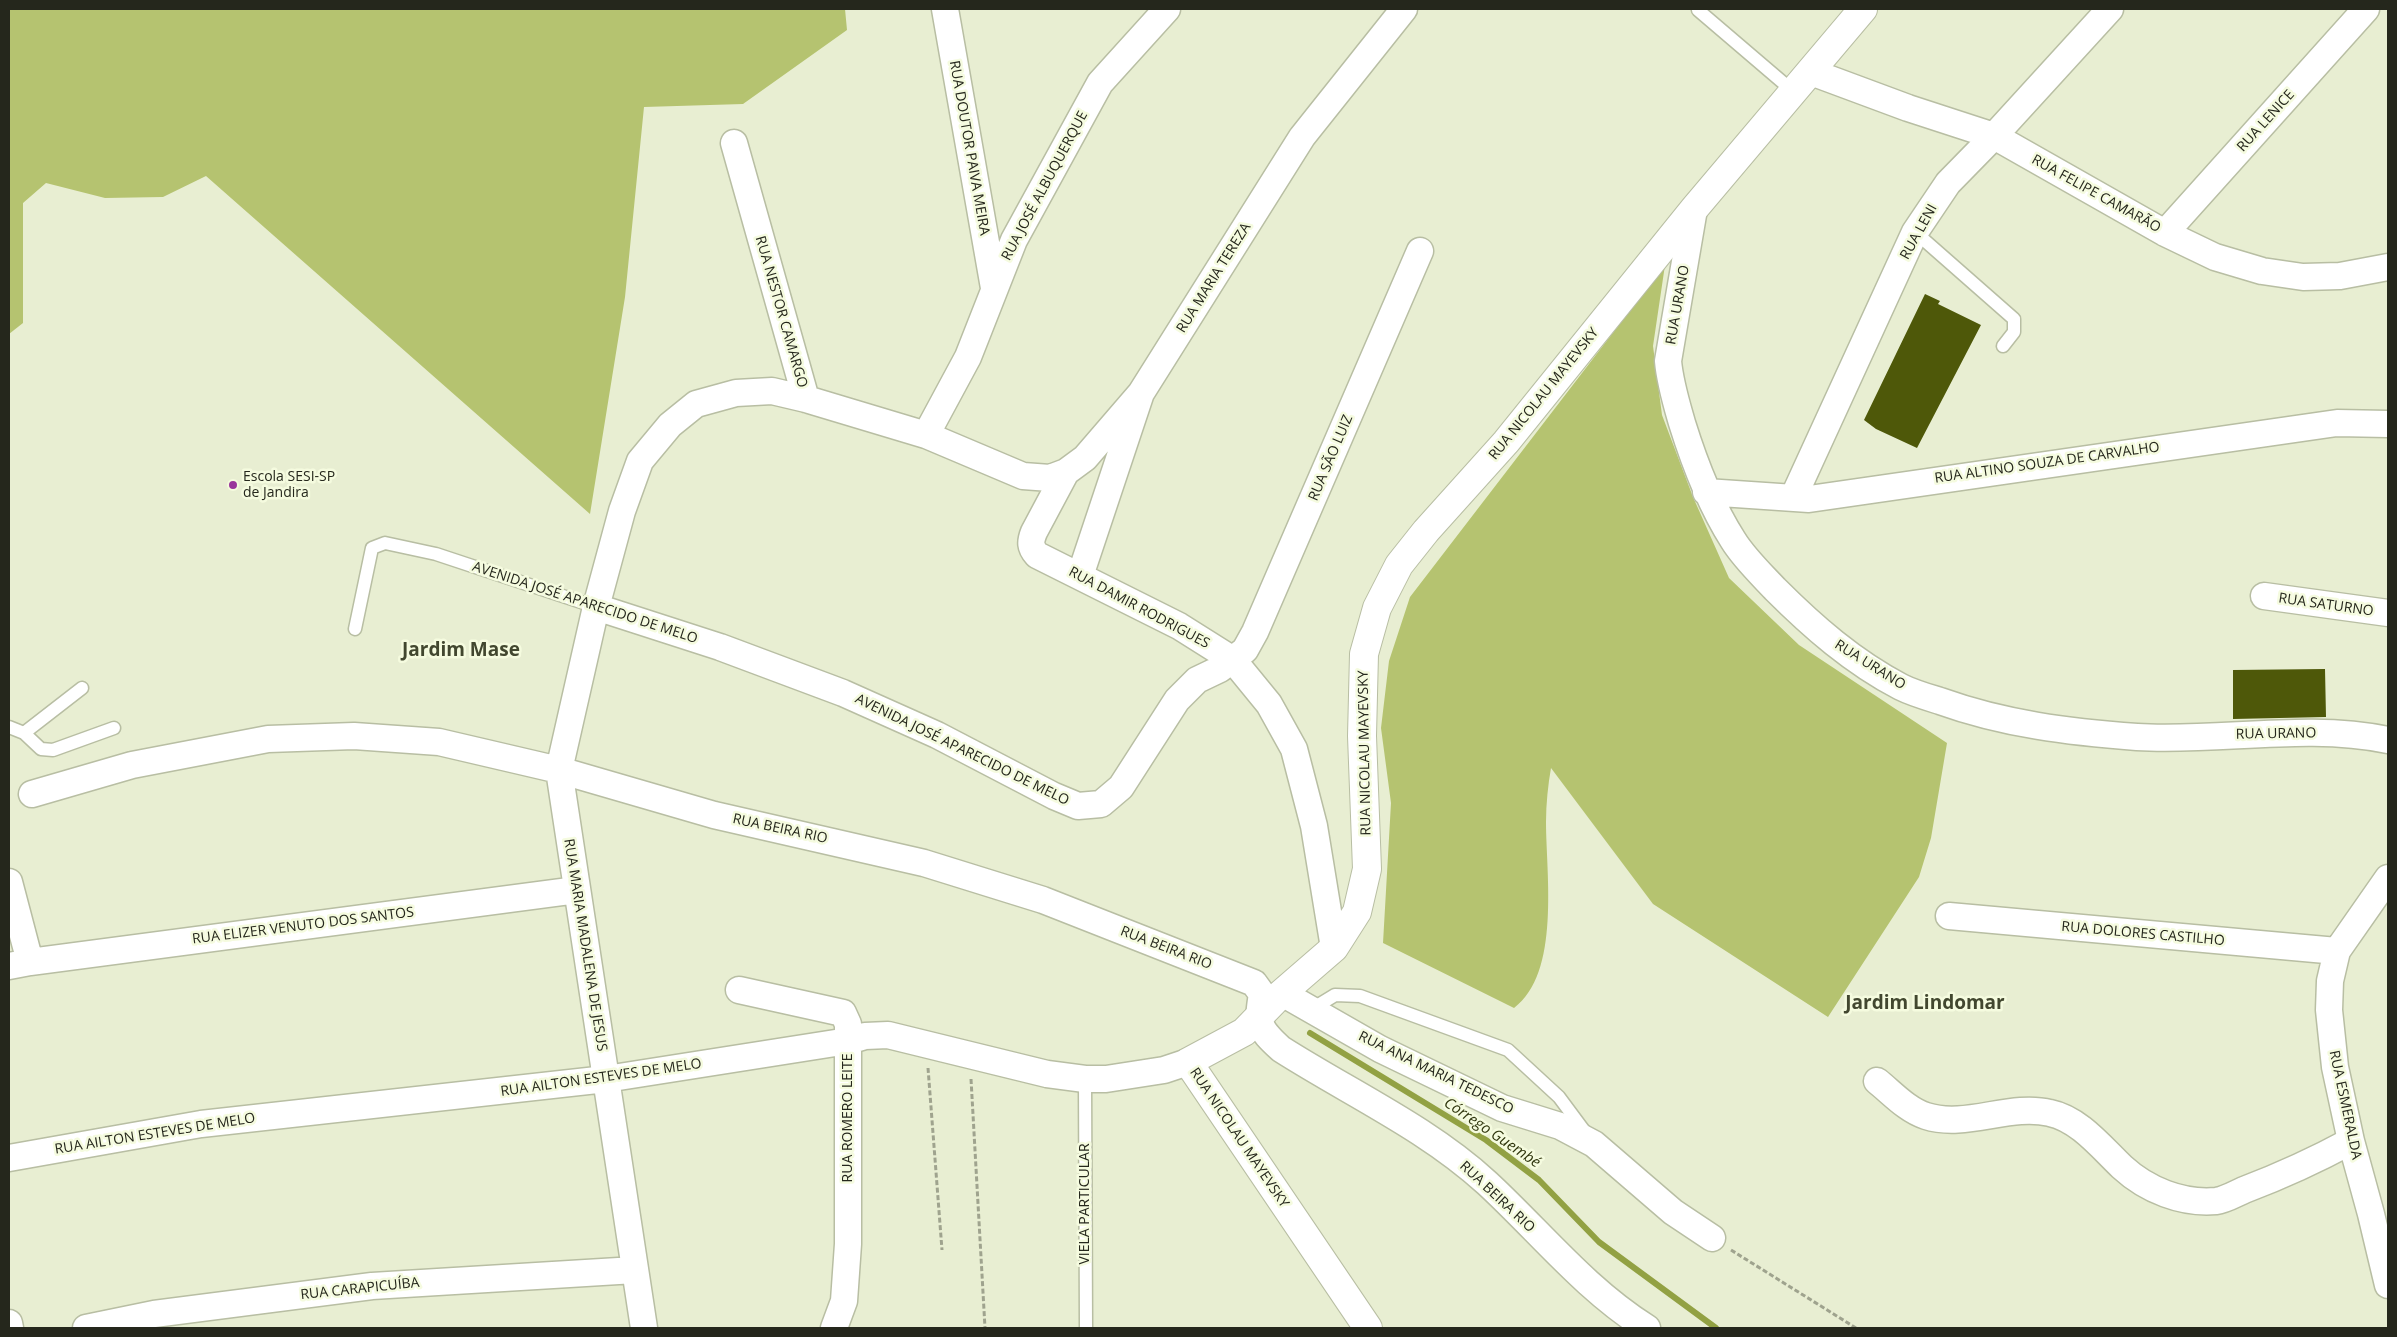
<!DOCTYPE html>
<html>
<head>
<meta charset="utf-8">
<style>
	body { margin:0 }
	#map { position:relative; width:2397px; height:1337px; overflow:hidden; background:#e8eed2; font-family:"Open Sans",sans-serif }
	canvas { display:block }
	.frame { position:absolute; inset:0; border:10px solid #25271c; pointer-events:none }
</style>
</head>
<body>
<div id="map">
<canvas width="2397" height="1337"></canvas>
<div class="frame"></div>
</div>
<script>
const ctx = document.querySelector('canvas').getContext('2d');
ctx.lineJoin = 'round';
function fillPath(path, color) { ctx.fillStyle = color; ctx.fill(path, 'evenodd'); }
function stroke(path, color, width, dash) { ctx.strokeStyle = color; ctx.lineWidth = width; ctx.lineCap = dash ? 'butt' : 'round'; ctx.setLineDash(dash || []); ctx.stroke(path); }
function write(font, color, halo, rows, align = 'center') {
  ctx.font = font + ' "Open Sans",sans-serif'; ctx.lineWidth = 5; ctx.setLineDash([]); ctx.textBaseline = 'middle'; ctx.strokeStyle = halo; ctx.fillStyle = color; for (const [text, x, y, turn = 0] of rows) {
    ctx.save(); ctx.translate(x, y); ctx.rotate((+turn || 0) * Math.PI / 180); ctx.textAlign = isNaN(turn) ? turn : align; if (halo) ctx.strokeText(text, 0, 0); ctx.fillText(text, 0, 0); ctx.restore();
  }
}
const green = new Path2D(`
	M 9,9 L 845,9 L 847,30 L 743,104 L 644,107 L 625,297 L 590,514 L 206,176 L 163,197 L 105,198 L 46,183 L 23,203 L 23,323 L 9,334 Z
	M 1665,265 L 1653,346 L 1662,415 L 1693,497 L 1729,578 L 1799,645 L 1947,743 L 1931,838 L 1919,877 L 1828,1017 L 1653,904 L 1551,768 C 1548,785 1546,804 1546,822 C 1546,874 1561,973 1514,1008 L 1383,943 L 1391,803 L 1381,728 L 1389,661 L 1410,597 Z`);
const stream = new Path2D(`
	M 1310,1033 L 1486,1140 L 1539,1180 L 1599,1242 L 1716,1328`);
const building = new Path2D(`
	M 1925,294 L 1940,301 L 1938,304 L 1981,325 L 1917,448 L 1876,429 L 1864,420 Z
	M 2325,669 L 2326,717 L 2233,719 L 2233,670 Z`);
const path = new Path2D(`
	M 928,1068 L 942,1250
	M 971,1079 L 985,1328
	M 1731,1250 L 1856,1328`);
const service = new Path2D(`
	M 1698,10 L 1794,92
	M 1915,232 L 2014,319 L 2014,332 L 2003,346
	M 355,629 L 372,548 L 385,543 L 436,554 L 596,607
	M 9,727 L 24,733 L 41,749 L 53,750 L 114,728
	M 24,733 L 82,688
	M 1312,1009 L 1335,995 L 1360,996 L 1508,1050 L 1559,1097 L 1585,1132
	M 1085,1079 L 1086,1328`);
const minor = new Path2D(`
	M 945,9 L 994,288
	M 1811,72 L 1908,108 L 1994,136 L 2165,233 L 2215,257 L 2262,271 L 2303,277 L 2340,276 L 2388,267
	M 734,143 L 806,399
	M 1694,209 L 1668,361 C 1670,383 1676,402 1682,423 C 1695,465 1710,504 1733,540 C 1744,558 1761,574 1775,589 C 1813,627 1853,662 1901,687 C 1913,693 1927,697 1940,701 C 2004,724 2069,732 2137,737 C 2221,742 2305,723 2388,740
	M 2165,233 L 2366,9
	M 926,435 L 968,357 L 1014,240 L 1100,83 L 1167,9
	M 1066,472 L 1034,532 C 1030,542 1030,547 1037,555 L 1179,626 L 1233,660 L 1269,704 L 1294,749 L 1314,826 L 1334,948
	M 1706,492 L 1809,499 L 2337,423 L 2388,424
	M 1793,498 L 1915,232 L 1948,183 L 1994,136 L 2110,9
	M 1080,576 L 1141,393 L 1302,137 L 1404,9
	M 2264,596 L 2388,613
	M 596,607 L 720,647 L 843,693 L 937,735 L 1054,796 L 1078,806 L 1101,804 L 1121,787 L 1177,700 L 1197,680 L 1220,669 L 1245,650 L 1255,632 L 1420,251
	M 32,794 L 132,765 L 268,739 L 354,736 L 439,742 L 559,770 L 714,815 L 924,863 L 1043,900 L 1254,983 L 1262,994 C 1257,1024 1258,1028 1281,1049 C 1350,1093 1427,1128 1487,1183 C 1540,1232 1585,1289 1647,1328
	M 2388,878 L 2337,951 L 2330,981 L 2329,1010 L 2335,1067 L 2351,1141 L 2371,1214 L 2388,1285
	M 9,882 L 30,962 L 9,966
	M 1949,916 L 2337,951
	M 30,962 L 577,890
	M 739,990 L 843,1013 L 848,1024 L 848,1244 L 844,1301 L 834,1328
	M 1282,993 L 1380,1049 L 1502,1108 L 1560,1126 L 1594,1144 L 1673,1212 L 1712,1238
	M 1877,1081 C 1892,1093 1907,1110 1926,1116 C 1966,1129 2010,1103 2050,1113 C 2079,1119 2101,1147 2122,1167 C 2147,1190 2182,1204 2216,1201 C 2225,1200 2235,1194 2244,1190 C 2281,1176 2316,1160 2351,1141
	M 9,1158 L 201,1124 L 606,1079 L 848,1041 L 865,1036 L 888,1035 L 1047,1074 L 1085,1079 L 1106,1079 L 1164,1070 L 1188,1062
	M 9,1323 L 10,1328
	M 86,1328 L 154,1314 L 372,1286 L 635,1270
	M 644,1328 L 559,770 L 596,607 L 622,511 L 640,461 L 670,425 L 696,404 L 736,393 L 772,391 L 806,399 L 926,435 L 1023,476 L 1050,478 L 1066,472 L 1085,458 L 1141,393`);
const tertiary = new Path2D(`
	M 1368,1328 L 1188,1062 L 1244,1032 L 1282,993 L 1334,948 L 1357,912 L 1367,869 L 1362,736 L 1364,654 L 1377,608 L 1399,565 L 1426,531 L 1506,442 L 1694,209 L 1863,9`);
const markers = [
	[233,485,5,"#99359b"]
];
const streetNames = [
	["RUA LENICE",2266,121,-48],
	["RUA DOUTOR PAIVA MEIRA",969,148,80],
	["RUA JOSÉ ALBUQUERQUE",1045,186,-62],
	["RUA FELIPE CAMARÃO",2096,194,29],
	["RUA LENI",1919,232,-61],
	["RUA MARIA TEREZA",1214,278,-58],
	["RUA URANO",1678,305,-80],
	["RUA NESTOR CAMARGO",781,312,74],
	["RUA NICOLAU MAYEVSKY",1544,394,-51],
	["RUA SÃO LUIZ",1331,458,-67],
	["RUA ALTINO SOUZA DE CARVALHO",2047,463,-8],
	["AVENIDA JOSÉ APARECIDO DE MELO",585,603,18],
	["RUA SATURNO",2326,605,8],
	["RUA DAMIR RODRIGUES",1139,608,28],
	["RUA URANO",1870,665,32],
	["RUA URANO",2276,734,-1],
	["AVENIDA JOSÉ APARECIDO DE MELO",962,750,26],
	["RUA NICOLAU MAYEVSKY",1365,753,-91],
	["RUA BEIRA RIO",780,829,12],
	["RUA ELIZER VENUTO DOS SANTOS",303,926,-7],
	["RUA DOLORES CASTILHO",2143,934,5],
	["RUA MARIA MADALENA DE JESUS",585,945,81],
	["RUA BEIRA RIO",1166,948,21],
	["RUA ANA MARIA TEDESCO",1436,1073,26],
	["RUA AILTON ESTEVES DE MELO",601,1078,-8],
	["RUA ESMERALDA",2345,1105,78],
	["RUA ROMERO LEITE",848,1118,-90],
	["RUA AILTON ESTEVES DE MELO",155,1134,-9],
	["RUA NICOLAU MAYEVSKY",1239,1138,56],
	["RUA BEIRA RIO",1497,1197,43],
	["VIELA PARTICULAR",1085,1204,-90],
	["RUA CARAPICUÍBA",360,1289,-6]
];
const poiNames = [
	["Escola SESI-SP",243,477],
	["de Jandira",243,493]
];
const waterNames = [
	["Córrego Guembé",1492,1133,34]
];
const districtNames = [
	["Jardim Mase",461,651],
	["Jardim Lindomar",1925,1004]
];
fillPath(green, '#b5c370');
stroke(stream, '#92a143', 6);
fillPath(building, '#4e5809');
stroke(service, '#b8bea3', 15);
stroke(minor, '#b8bea3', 29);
stroke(tertiary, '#b8bea3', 30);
stroke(path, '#9fa38e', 3, [5, 2.5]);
stroke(service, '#fff', 12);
stroke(minor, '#fff', 26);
stroke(tertiary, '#fff', 28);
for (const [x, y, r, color] of markers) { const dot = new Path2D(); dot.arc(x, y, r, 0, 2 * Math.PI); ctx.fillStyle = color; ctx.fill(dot); stroke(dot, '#f5fbdf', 2); }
write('14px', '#25271c', '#f5fbdf', streetNames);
write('14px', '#25271c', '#f5fbdf', poiNames, 'left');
write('italic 15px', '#2f350d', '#f5fbdf', waterNames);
write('bold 19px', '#42472f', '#f5fbdf', districtNames);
</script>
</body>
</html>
